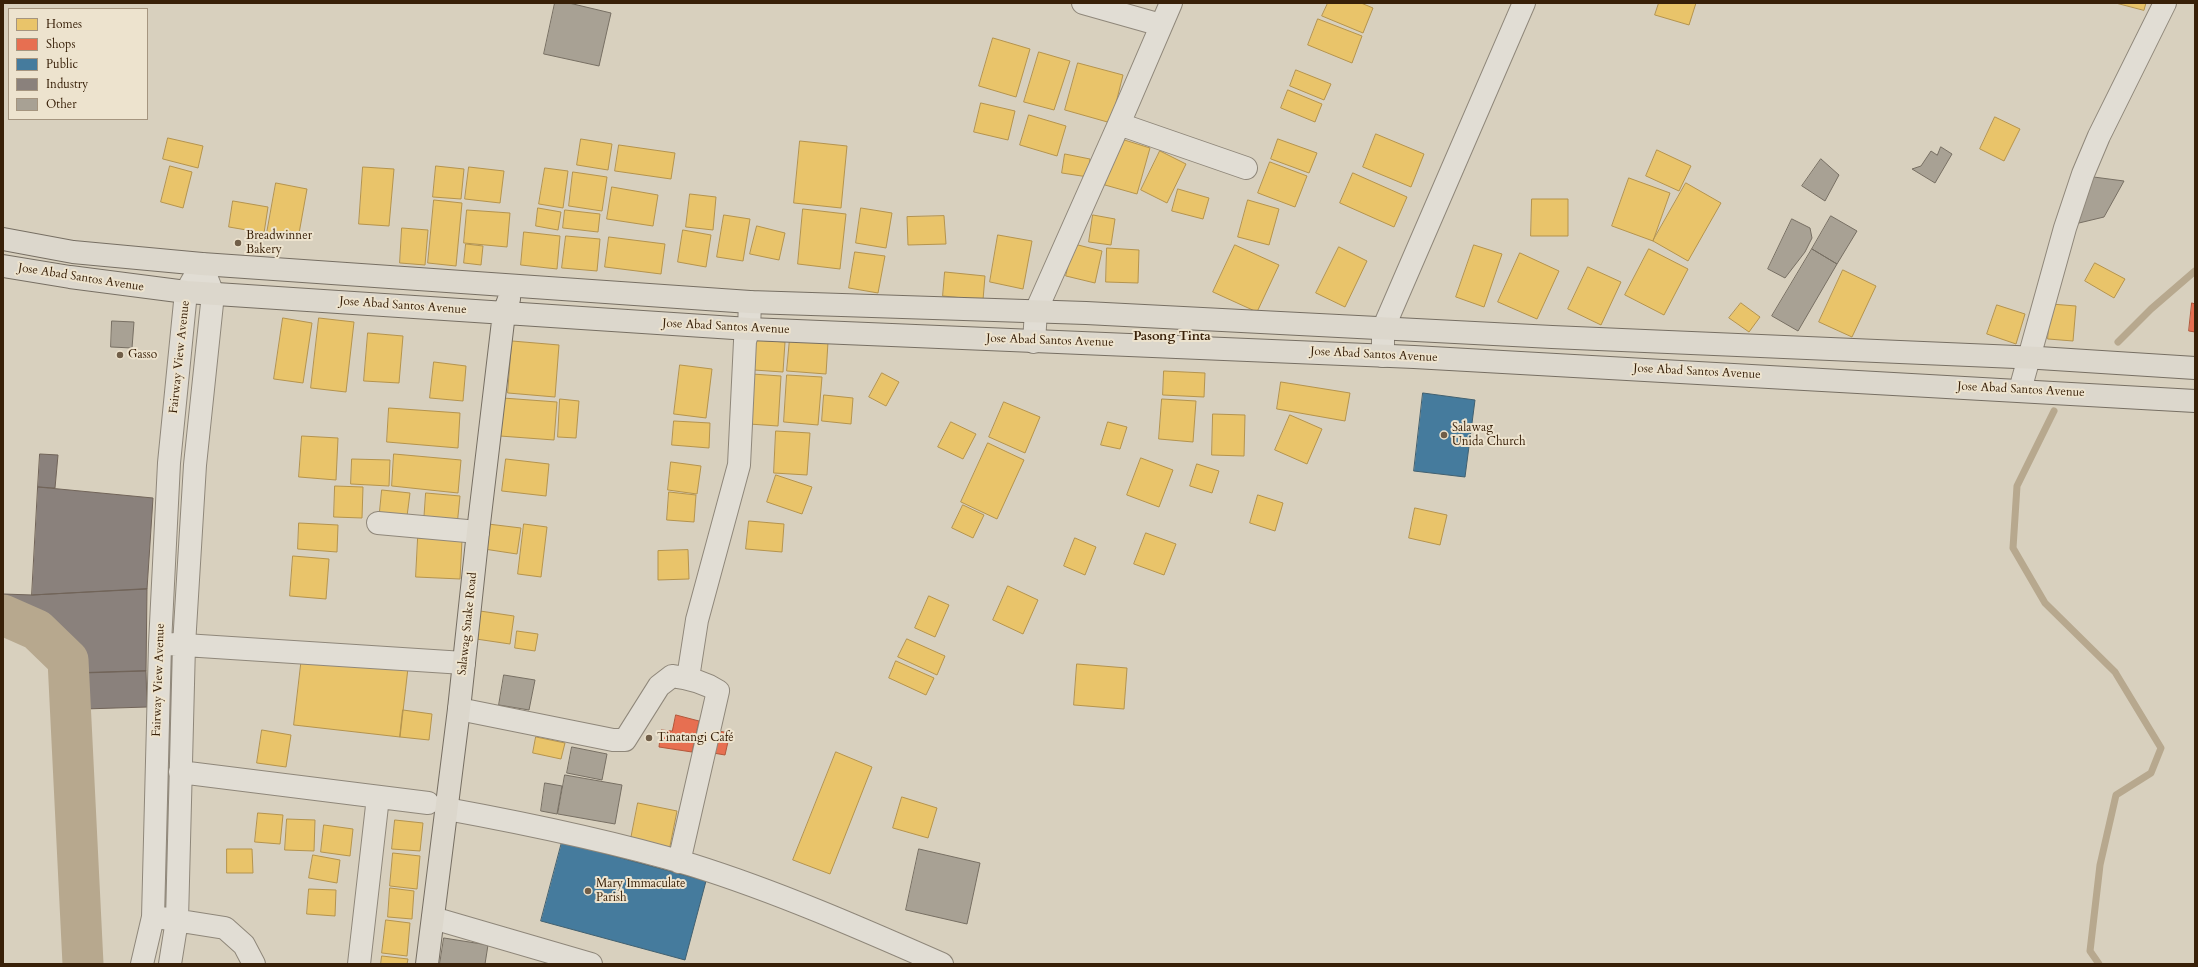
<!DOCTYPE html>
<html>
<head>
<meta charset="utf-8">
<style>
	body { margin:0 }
	#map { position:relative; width:2198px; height:967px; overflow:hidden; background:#d8d0be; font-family:Cardo,serif }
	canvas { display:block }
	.frame { position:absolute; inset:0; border:4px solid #382008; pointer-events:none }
	.legend { position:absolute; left:8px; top:8px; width:140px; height:112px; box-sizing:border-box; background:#ede3ce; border:1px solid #a5957f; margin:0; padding:5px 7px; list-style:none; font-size:12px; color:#382008 }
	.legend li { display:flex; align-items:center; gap:8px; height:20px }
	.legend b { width:20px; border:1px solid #a5957f }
</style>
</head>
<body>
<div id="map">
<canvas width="2198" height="967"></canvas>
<div class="frame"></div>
<ul class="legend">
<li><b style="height:11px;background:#e9c46a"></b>Homes</li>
<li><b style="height:11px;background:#e76f51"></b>Shops</li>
<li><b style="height:11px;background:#457b9d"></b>Public</li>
<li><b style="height:11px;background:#8a817c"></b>Industry</li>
<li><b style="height:11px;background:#a8a194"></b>Other</li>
</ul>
</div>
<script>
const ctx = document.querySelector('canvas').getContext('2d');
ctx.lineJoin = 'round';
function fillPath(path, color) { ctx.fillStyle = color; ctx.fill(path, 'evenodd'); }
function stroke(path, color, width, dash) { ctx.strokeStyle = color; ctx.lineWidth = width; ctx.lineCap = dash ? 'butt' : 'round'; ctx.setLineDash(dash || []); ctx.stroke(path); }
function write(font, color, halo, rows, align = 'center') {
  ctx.font = font + ' Cardo,serif'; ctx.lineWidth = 4; ctx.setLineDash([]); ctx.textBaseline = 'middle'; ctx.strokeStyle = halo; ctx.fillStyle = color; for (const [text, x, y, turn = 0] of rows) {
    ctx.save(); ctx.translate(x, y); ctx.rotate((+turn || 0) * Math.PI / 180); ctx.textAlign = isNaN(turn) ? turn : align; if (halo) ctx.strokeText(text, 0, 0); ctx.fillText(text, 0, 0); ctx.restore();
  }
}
const homes = new Path2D(`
	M 1328,3 L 1361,3 L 1373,8 L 1363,33 L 1322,16 Z
	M 1659,3 L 1696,3 L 1689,25 L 1655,15 Z
	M 2116,3 L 2146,3 L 2144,10 Z
	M 1318,19 L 1362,36 L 1352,63 L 1308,45 Z
	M 993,38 L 1030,49 L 1016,97 L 979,86 Z
	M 1039,52 L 1070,61 L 1054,110 L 1024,102 Z
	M 1078,63 L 1123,75 L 1111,123 L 1065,110 Z
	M 1296,70 L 1331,84 L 1324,100 L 1290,86 Z
	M 1288,90 L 1322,104 L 1315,122 L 1281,108 Z
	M 981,103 L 1015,111 L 1008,140 L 974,132 Z
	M 1029,115 L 1066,126 L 1057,156 L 1020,145 Z
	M 1995,117 L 2020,129 L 2004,161 L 1980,149 Z
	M 1376,134 L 1424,154 L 1411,187 L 1363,167 Z
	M 168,138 L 203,146 L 198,168 L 163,159 Z
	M 1118,138 L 1150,148 L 1137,194 L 1105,185 Z
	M 581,139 L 612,144 L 608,170 L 577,165 Z
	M 1278,139 L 1317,153 L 1309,173 L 1271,159 Z
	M 800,141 L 847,146 L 841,208 L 794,203 Z
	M 619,145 L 675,153 L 671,179 L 615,171 Z
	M 1657,150 L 1691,166 L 1679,191 L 1646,176 Z
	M 1160,151 L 1186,164 L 1167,203 L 1141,190 Z
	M 1065,154 L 1090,159 L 1088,177 L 1062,173 Z
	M 1270,162 L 1307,176 L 1295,207 L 1258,193 Z
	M 170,166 L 192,172 L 183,208 L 161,202 Z
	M 436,166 L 464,169 L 461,199 L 433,197 Z
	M 363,167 L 394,169 L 389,226 L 359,224 Z
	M 469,167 L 504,171 L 500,203 L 465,199 Z
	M 545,168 L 568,171 L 563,208 L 539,204 Z
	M 573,172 L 607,177 L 602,211 L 569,206 Z
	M 1353,173 L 1407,197 L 1394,227 L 1340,203 Z
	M 1629,178 L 1670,193 L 1653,241 L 1612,226 Z
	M 276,183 L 307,189 L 298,239 L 267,233 Z
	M 1686,183 L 1721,203 L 1688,261 L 1653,241 Z
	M 612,187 L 658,195 L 653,226 L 607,219 Z
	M 1178,189 L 1209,198 L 1203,219 L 1172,211 Z
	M 690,194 L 716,197 L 713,230 L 686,227 Z
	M 1532,199 L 1568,199 L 1568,236 L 1531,236 Z
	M 434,200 L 462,203 L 456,266 L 428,263 Z
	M 1248,200 L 1279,209 L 1269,245 L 1238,237 Z
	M 233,201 L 268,207 L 264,233 L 229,227 Z
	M 538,208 L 561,212 L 558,230 L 536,226 Z
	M 861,208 L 892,213 L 886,248 L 856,243 Z
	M 803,209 L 846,214 L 840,269 L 798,264 Z
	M 467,210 L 510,213 L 507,247 L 464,243 Z
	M 565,210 L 600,214 L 598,232 L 563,228 Z
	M 724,215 L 750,219 L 743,261 L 717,257 Z
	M 1093,215 L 1115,219 L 1111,245 L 1089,242 Z
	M 944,216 L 946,244 L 908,245 L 907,217 Z
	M 757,226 L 785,233 L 779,260 L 750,254 Z
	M 402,228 L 428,230 L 425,265 L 400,263 Z
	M 683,230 L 711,235 L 706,267 L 678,262 Z
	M 524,232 L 560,236 L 557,269 L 521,265 Z
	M 998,235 L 1032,241 L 1023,289 L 990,282 Z
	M 566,236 L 600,239 L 597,271 L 562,268 Z
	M 609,237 L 665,244 L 661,274 L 605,267 Z
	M 466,244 L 483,246 L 481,265 L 464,263 Z
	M 1074,244 L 1102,251 L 1095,283 L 1066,276 Z
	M 1235,245 L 1279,265 L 1257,312 L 1213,292 Z
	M 1474,245 L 1502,254 L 1484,307 L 1456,297 Z
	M 1339,247 L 1367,261 L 1345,307 L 1316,293 Z
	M 1107,248 L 1139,250 L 1138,283 L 1106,282 Z
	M 1649,249 L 1688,269 L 1664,315 L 1625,295 Z
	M 855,252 L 885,256 L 878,293 L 849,288 Z
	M 1520,253 L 1559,271 L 1537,319 L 1498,302 Z
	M 2095,263 L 2125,279 L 2114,298 L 2085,281 Z
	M 1588,267 L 1621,282 L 1601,325 L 1568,309 Z
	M 1843,270 L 1876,286 L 1852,337 L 1819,322 Z
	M 945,272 L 985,276 L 983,300 L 943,296 Z
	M 1741,303 L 1760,317 L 1749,332 L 1729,318 Z
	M 2051,304 L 2076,306 L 2073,341 L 2048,339 Z
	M 1997,305 L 2025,314 L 2016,344 L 1987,334 Z
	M 283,318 L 312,323 L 303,383 L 274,379 Z
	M 319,318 L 354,322 L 346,392 L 311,388 Z
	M 368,333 L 403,336 L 399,383 L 364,381 Z
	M 790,338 L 828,342 L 826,374 L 787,371 Z
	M 756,340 L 785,342 L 783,372 L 754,370 Z
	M 512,341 L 559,345 L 555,397 L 508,393 Z
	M 434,362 L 466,366 L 463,401 L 430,398 Z
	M 680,365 L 712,369 L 706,418 L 674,414 Z
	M 1164,371 L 1205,373 L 1204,397 L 1163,395 Z
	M 882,373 L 899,382 L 886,406 L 869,397 Z
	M 752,374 L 781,376 L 778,426 L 749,424 Z
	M 787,375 L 822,377 L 818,425 L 784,422 Z
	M 1281,382 L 1350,393 L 1345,421 L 1277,409 Z
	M 824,395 L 853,398 L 851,424 L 822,421 Z
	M 503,398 L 557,402 L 554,440 L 500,436 Z
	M 560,399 L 579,401 L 576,438 L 558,437 Z
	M 1162,399 L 1196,401 L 1193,442 L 1159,439 Z
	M 1004,402 L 1040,417 L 1025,453 L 989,437 Z
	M 389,408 L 460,413 L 458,448 L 387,442 Z
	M 1213,414 L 1245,415 L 1244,456 L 1212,455 Z
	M 1290,415 L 1322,429 L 1307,464 L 1275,450 Z
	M 674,421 L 710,423 L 709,448 L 672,445 Z
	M 951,422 L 976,434 L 963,459 L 938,447 Z
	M 1108,422 L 1127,427 L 1120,449 L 1101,445 Z
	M 776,431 L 810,433 L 807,475 L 774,473 Z
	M 302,436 L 338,438 L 336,480 L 299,477 Z
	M 988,443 L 1024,460 L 997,519 L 961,502 Z
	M 394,454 L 461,460 L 458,493 L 392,486 Z
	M 1141,458 L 1173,470 L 1159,507 L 1127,495 Z
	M 352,459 L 390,460 L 389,486 L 351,484 Z
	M 506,459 L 549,464 L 546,496 L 502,491 Z
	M 671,462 L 701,466 L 697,494 L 668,490 Z
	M 1197,464 L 1219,471 L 1212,493 L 1190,486 Z
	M 776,475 L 812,487 L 802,514 L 767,502 Z
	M 335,486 L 363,487 L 362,518 L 334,517 Z
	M 382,490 L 410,493 L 406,524 L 379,521 Z
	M 669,492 L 696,495 L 694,522 L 667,520 Z
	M 426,493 L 460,496 L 457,526 L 424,522 Z
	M 1258,495 L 1283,503 L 1275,531 L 1250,523 Z
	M 963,505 L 984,515 L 973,538 L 952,528 Z
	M 1415,508 L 1447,515 L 1440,545 L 1409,538 Z
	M 749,521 L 784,524 L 782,552 L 746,549 Z
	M 299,523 L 338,525 L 337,552 L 298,549 Z
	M 488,524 L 521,528 L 517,554 L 484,549 Z
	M 524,524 L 547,527 L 541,577 L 518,574 Z
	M 1146,533 L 1176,544 L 1164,575 L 1134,564 Z
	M 418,538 L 462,540 L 460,579 L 416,577 Z
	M 1075,538 L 1096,547 L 1085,575 L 1064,566 Z
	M 688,550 L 689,579 L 658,580 L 658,551 Z
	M 293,556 L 329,559 L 326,599 L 290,596 Z
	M 1008,586 L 1038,600 L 1023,634 L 993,620 Z
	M 929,596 L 949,605 L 935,637 L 915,628 Z
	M 480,611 L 514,616 L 510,644 L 476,639 Z
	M 517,631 L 538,634 L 535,651 L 515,648 Z
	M 907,639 L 945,656 L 937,675 L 898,657 Z
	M 302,656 L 408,668 L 400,737 L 294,725 Z
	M 896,661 L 934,678 L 926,695 L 889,678 Z
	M 1077,664 L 1127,668 L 1124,709 L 1074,705 Z
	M 403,710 L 432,714 L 429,740 L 400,737 Z
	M 262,730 L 291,735 L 286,767 L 257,763 Z
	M 536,737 L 565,743 L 561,759 L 533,753 Z
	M 836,752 L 872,767 L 830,874 L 793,860 Z
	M 902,797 L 937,808 L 928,838 L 893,828 Z
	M 638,803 L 677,811 L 669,851 L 630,844 Z
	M 258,813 L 283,815 L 280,844 L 255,842 Z
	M 287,819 L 315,820 L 314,851 L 285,850 Z
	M 395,820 L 423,823 L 420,851 L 392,849 Z
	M 324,825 L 353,829 L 350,856 L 321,852 Z
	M 227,849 L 252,849 L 253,873 L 227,873 Z
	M 393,853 L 420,856 L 417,889 L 390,886 Z
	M 313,855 L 340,860 L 337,883 L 309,878 Z
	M 390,888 L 414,891 L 412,919 L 388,917 Z
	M 309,889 L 336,890 L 335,916 L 307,914 Z
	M 386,920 L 410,923 L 407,956 L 382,953 Z
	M 382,956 L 408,959 L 407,964 L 381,964 Z`);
const shops = new Path2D(`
	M 2192,303 L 2195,304 L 2195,332 L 2189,331 Z
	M 676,715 L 699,721 L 692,752 L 659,747 L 661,730 L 672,731 Z
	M 718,731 L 730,733 L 725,755 L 713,753 Z`);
const public = new Path2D(`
	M 1423,393 L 1475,400 L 1465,477 L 1414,471 Z
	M 562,842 L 706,881 L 685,960 L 541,921 Z`);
const industry = new Path2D(`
	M 40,454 L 58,455 L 55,488 L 38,487 Z
	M 38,487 L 153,498 L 147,589 L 32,595 Z
	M 147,589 L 146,671 L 83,673 L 69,640 L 43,617 L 3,598 L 3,594 L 32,595 Z
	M 146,671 L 147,707 L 84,709 L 83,673 Z`);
const stream = new Path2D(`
	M 2118,342 L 2151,309 L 2195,271
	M 2054,411 L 2017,486 L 2013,548 L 2045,603 L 2115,672 L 2161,748 L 2151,773 L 2116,795 L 2100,865 L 2090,951 L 2099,964`);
const river = new Path2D(`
	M 3,615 L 37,630 L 68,660 L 83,964`);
const building = new Path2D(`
	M 555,3 L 569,3 L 611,13 L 599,66 L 544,54 Z
	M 1941,147 L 1952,154 L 1935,183 L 1912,169 L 1921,166 L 1931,151 L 1937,155 Z
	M 1821,159 L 1839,175 L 1825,201 L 1802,186 Z
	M 2086,176 L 2124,181 L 2104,217 L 2079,223 Z
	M 1831,216 L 1857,231 L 1837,264 L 1812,249 Z
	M 1792,219 L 1810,228 L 1812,238 L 1805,252 L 1785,278 L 1768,269 Z
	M 1812,249 L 1837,264 L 1798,331 L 1772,316 Z
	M 112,321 L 134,322 L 132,348 L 111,347 Z
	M 504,675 L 535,680 L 529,710 L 499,705 Z
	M 572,747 L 607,754 L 602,780 L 567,773 Z
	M 565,775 L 622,785 L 615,824 L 558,814 Z
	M 545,783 L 562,786 L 557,814 L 541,811 Z
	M 919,849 L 980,863 L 967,924 L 906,910 Z
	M 444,938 L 488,945 L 485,964 L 440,964 Z`);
const minor = new Path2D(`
	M 1083,3 L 1161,25
	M 1119,124 L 1246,168
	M 1034,342 L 1036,311 L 1119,124 L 1171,3
	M 1383,356 L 1383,329 L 1524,3
	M 2020,390 L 2065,228 L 2083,174 L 2099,136 L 2165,3
	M 378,523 L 478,532
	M 169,644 L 464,663
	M 688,678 L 697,620 L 739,465 L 745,341 L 749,329 L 750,302
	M 459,709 L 613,740 L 625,740 L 659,686 L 672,676 C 688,678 704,682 718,691 L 679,862
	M 180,772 L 428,803
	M 447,809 C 529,824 611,841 692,865 C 778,892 860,928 942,964
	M 162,918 L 225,928 L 244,945 L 254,964
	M 433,918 L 591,964
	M 142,964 L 153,917 L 160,644 L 169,463 L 186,292 L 202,264
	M 170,964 L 177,920 L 184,645 L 195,465 L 213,294 L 206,276
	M 359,964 L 378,797`);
const major = new Path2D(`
	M 3,239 L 73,252 L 202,264 L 750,302 L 1086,313 L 1552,337 L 2039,358 L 2195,368
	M 3,266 L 70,277 L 186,292 L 749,329 L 1414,357 L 2195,401
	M 427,964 L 459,709 L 478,532 L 504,313 L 509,299`);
const markers = [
	[238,243,4,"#705e48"],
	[120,355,4,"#705e48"],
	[1444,435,4,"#705e48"],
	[649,738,4,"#705e48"],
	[588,891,4,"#705e48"]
];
const poiNames = [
	["Breadwinner",246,236],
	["Bakery",246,250],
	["Gasso",128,355],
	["Salawag",1452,428],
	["Unida Church",1452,442],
	["Tinatangi Café",657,738],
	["Mary Immaculate",596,884],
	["Parish",596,898]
];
const streetNames = [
	["Jose Abad Santos Avenue",81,278,9],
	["Jose Abad Santos Avenue",403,306,4],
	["Jose Abad Santos Avenue",726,327,3],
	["Jose Abad Santos Avenue",1050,341,2],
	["Jose Abad Santos Avenue",1374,355,3],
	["Fairway View Avenue",180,357,-84],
	["Jose Abad Santos Avenue",1697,372,3],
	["Jose Abad Santos Avenue",2021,390,3],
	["Salawag Snake Road",468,624,-84],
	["Fairway View Avenue",159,680,-88]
];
const neighbourhoodNames = [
	["Pasong Tinta",1172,337]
];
fillPath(homes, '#e9c46a');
stroke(homes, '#b4934d', 1);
fillPath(shops, '#e76f51');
stroke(shops, '#b2573b', 1);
fillPath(public, '#457b9d');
stroke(public, '#416070', 1);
fillPath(industry, '#8a817c');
stroke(industry, '#716459', 1);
stroke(stream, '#b7a88e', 7);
stroke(river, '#b7a88e', 41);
fillPath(building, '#a8a194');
stroke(building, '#776f63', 1);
stroke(minor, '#8f877a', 24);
stroke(major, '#776f63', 24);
stroke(minor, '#e1ddd4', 22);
stroke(major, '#dcd7cc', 22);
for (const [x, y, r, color] of markers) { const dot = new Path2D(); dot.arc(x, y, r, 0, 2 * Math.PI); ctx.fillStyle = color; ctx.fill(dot); stroke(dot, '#ede3ce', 1.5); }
write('12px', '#382008', '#ede3ce', poiNames, 'left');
write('12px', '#382008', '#ede3ce', streetNames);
write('bold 13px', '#382008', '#ede3ce', neighbourhoodNames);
</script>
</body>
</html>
